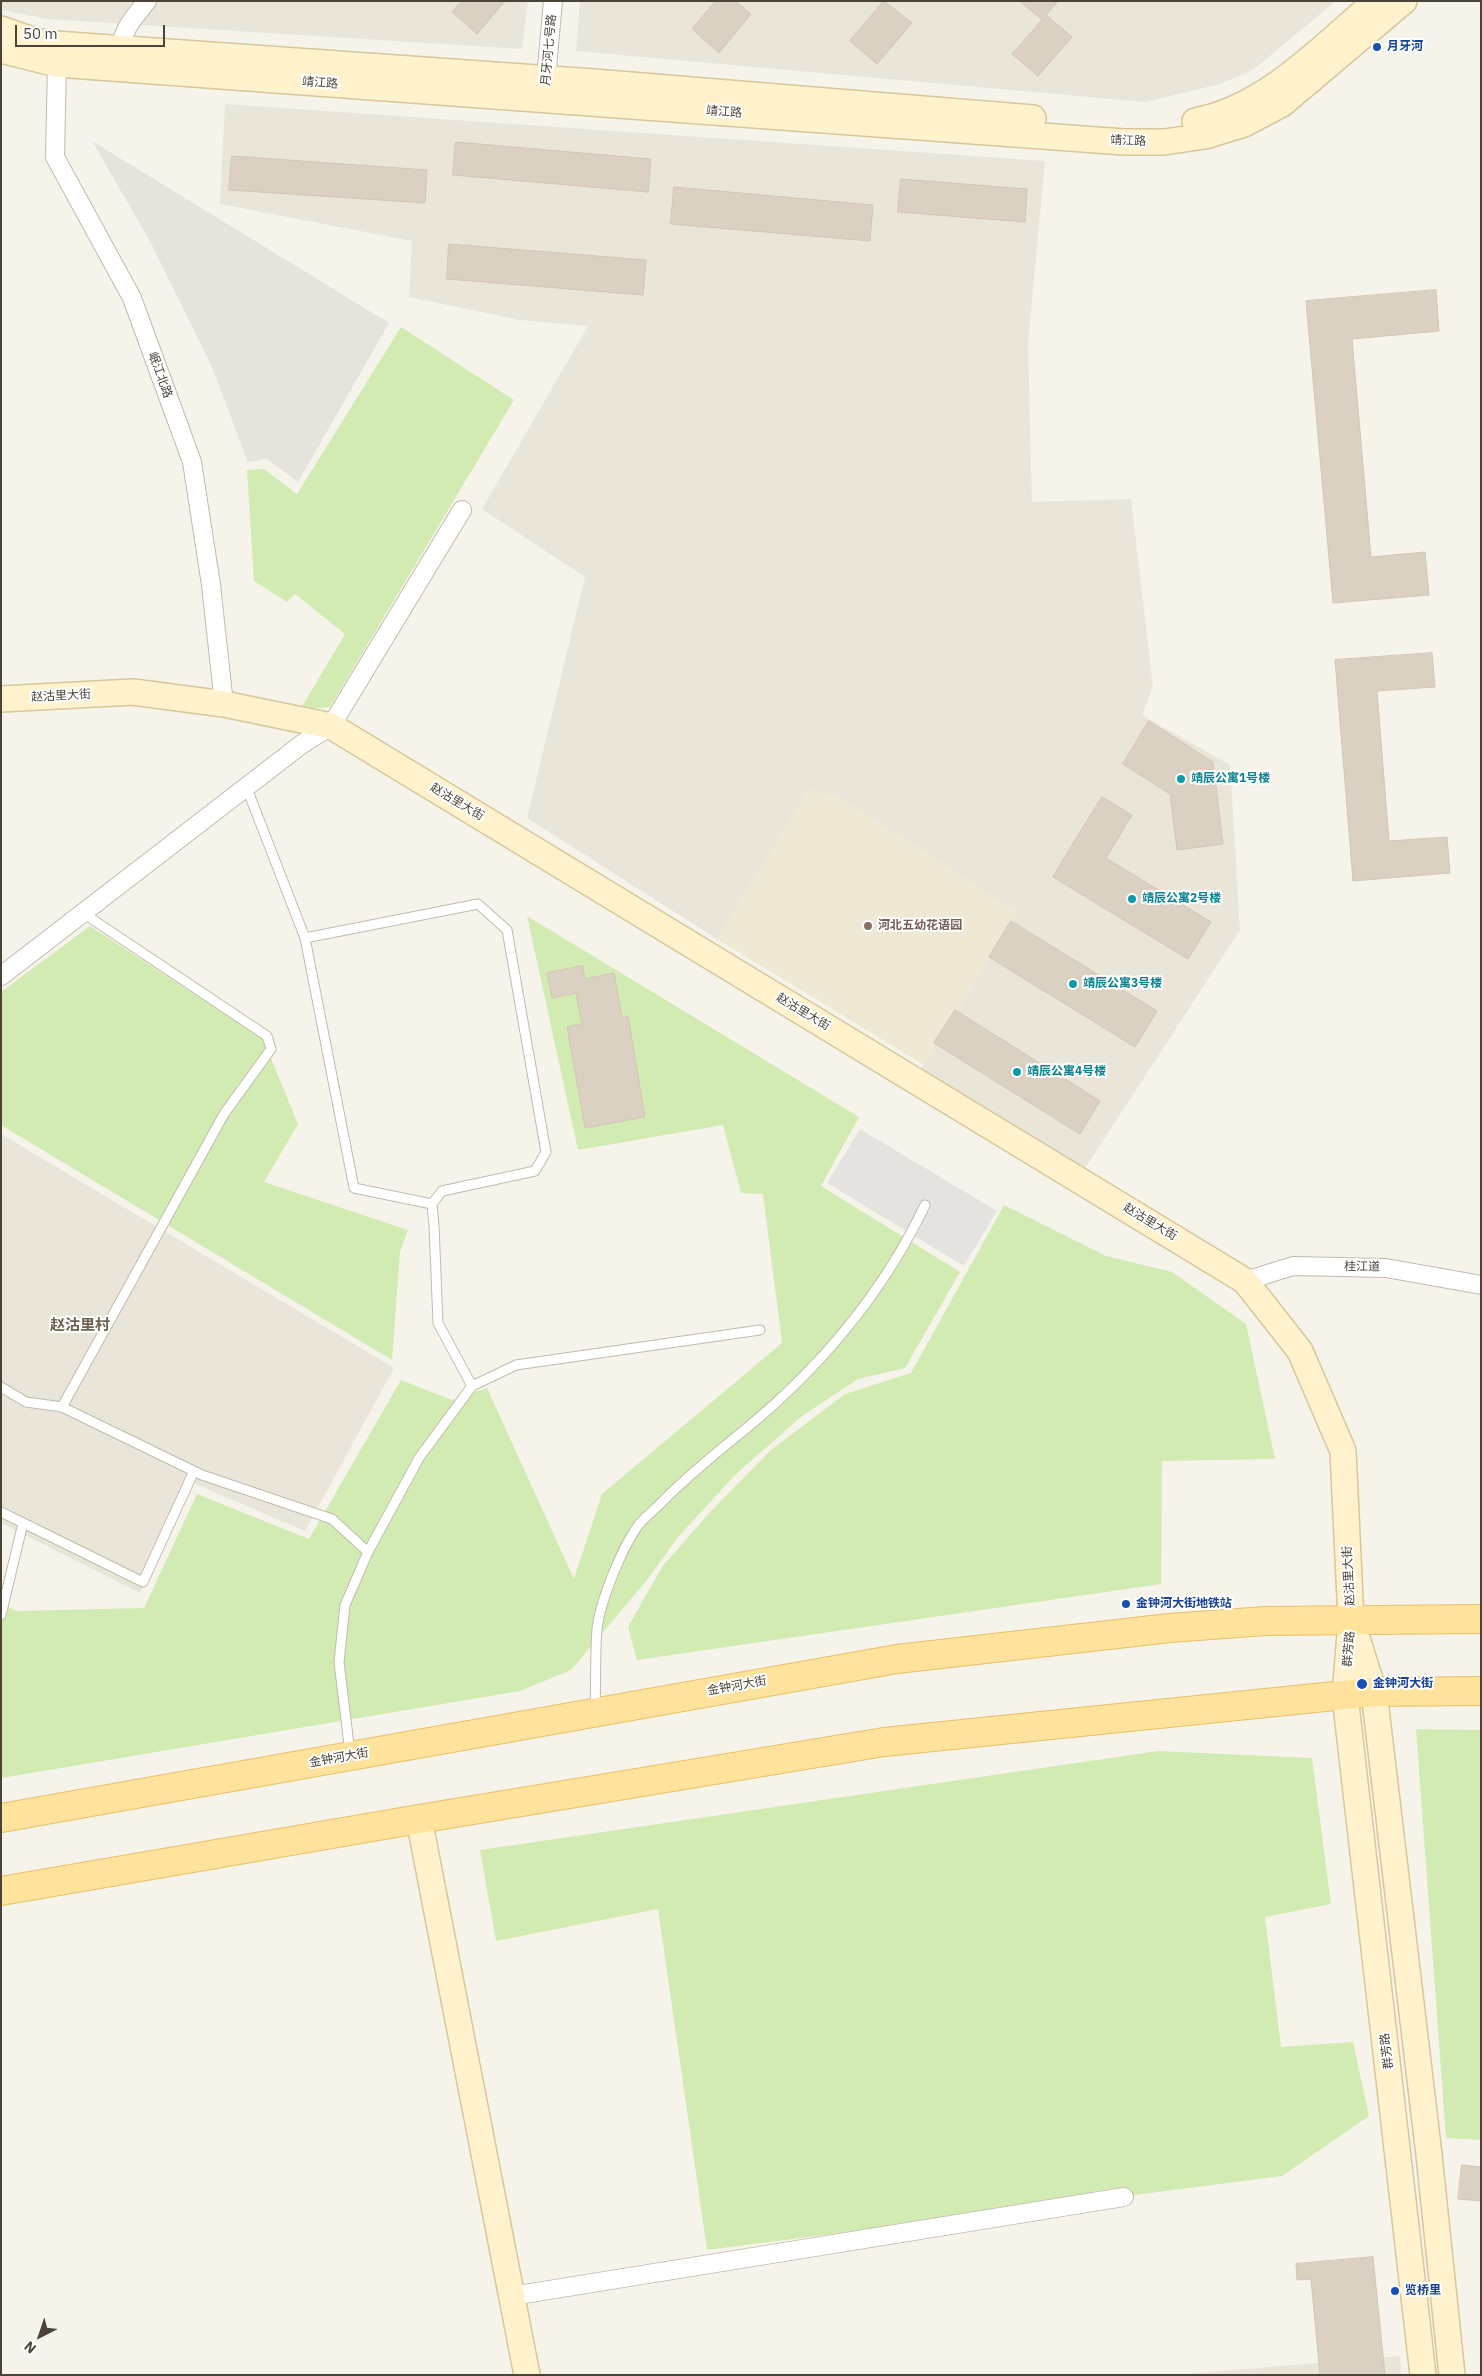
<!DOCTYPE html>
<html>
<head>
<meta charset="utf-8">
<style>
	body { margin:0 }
	#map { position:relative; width:1482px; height:2376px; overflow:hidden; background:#f6f3eb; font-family:"IBM Plex Sans",sans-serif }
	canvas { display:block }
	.frame { position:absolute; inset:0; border:2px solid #4b4338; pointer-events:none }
	.north { position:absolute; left:15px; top:2311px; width:50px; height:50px; -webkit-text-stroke:4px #fff; paint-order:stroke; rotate:221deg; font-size:14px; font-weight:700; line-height:20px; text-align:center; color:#4b4338 }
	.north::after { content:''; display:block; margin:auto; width:18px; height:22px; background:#4b4338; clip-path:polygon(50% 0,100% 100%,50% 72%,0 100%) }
	.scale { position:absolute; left:15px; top:25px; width:150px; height:22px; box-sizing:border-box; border:2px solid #4b4338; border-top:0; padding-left:6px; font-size:15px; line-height:18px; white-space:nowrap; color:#4b4338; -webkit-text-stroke:4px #fff; paint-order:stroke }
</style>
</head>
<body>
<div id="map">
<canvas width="1482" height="2376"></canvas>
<div class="frame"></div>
<div class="north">N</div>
<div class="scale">50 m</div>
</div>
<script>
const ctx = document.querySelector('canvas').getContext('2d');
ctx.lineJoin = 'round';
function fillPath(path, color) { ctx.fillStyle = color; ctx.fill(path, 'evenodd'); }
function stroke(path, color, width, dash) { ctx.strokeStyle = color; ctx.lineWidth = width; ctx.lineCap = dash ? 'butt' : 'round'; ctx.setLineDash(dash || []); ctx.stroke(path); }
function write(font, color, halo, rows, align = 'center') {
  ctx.font = font + ' "IBM Plex Sans","Noto Sans SC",sans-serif'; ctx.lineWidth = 4; ctx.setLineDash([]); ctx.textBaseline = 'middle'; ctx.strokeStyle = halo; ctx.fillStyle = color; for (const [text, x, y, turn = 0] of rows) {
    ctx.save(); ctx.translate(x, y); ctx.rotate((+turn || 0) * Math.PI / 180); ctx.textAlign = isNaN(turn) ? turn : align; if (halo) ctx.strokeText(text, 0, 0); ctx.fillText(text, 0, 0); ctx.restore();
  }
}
const residential = new Path2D(`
	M 1,1 L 528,1 L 522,49 L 47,19 L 1,10 Z
	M 580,1 L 1336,1 L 1253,70 L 1220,84 L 1145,102 L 576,51 Z
	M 225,104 L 1045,161 L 1028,343 L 1032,502 L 1131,499 L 1153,687 L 1142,715 L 1230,765 L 1240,930 L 1082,1173 L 918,1074 L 1018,913 L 809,790 L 717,939 L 527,818 L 585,577 L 482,509 L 588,326 L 520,320 L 409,297 L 412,241 L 220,204 Z
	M 1,1134 L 394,1368 L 305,1531 L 193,1483 L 140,1593 L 1,1523 Z
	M 1400,2356 L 1401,2375 L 1174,2375 Z`);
const industrial = new Path2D(`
	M 92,141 L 389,323 L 298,482 L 267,459 L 248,462 L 211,365 L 151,243 Z`);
const education = new Path2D(`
	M 809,790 L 837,795 L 1019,913 L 924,1065 L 717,939 Z`);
const green = new Path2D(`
	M 401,327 L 514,400 L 330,707 L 300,710 L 345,634 L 295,594 L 287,602 L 254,581 L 247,470 L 264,469 L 297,494 Z
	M 527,916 L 859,1117 L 821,1186 L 960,1272 L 905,1368 L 858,1379 L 802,1416 L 736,1474 L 678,1537 L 647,1580 L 571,1670 L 520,1691 L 1,1778 L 1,1603 L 16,1611 L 144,1608 L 197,1494 L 309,1539 L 401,1380 L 452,1400 L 487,1388 L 574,1579 L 602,1494 L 782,1343 L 763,1194 L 741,1193 L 723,1125 L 578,1150 Z
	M 90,926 L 263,1039 L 298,1124 L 264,1182 L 408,1230 L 400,1252 L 392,1360 L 1,1125 L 1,992 Z
	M 1004,1205 L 1106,1256 L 1172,1272 L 1246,1324 L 1275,1459 L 1162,1461 L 1161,1584 L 637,1660 L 628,1627 L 662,1567 L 710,1512 L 771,1450 L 845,1394 L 911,1373 Z
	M 1416,1729 L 1481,1730 L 1481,2140 L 1446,2138 Z
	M 1158,1751 L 1312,1758 L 1331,1904 L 1265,1917 L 1281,2047 L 1353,2042 L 1369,2116 L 1282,2176 L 707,2250 L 658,1909 L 496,1941 L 480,1850 Z`);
const parking = new Path2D(`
	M 860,1129 L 997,1211 L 964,1266 L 827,1183 Z`);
const building = new Path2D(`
	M 462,1 L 505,1 L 477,34 L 452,12 Z
	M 716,1 L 735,1 L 751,14 L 719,53 L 692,29 Z
	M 884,1 L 912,23 L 877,64 L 850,41 Z
	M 1020,1 L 1058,1 L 1046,15 L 1072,37 L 1038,76 L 1012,54 L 1042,20 Z
	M 456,142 L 651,159 L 648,192 L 453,175 Z
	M 232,156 L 427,170 L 425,203 L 229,190 Z
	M 901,179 L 1027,189 L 1025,222 L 898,212 Z
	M 674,187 L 873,205 L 870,241 L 671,224 Z
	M 449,244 L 646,260 L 643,295 L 447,279 Z
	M 1436,290 L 1439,331 L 1352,339 L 1371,557 L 1425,552 L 1429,595 L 1333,603 L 1306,301 Z
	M 1432,653 L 1435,687 L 1377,691 L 1389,841 L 1447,837 L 1450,873 L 1353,881 L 1335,660 Z
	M 1149,721 L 1213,762 L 1223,844 L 1177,850 L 1170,794 L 1123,764 Z
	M 1102,797 L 1132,815 L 1106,858 L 1211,922 L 1188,959 L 1053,877 Z
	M 1011,921 L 1157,1011 L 1135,1047 L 989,957 Z
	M 583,966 L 585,979 L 614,973 L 622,1017 L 628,1016 L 645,1117 L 585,1128 L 567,1027 L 582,1024 L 576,993 L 552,998 L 547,973 Z
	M 955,1010 L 1100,1101 L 1080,1134 L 934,1043 Z
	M 1462,2165 L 1481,2167 L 1481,2201 L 1458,2199 Z
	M 1373,2257 L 1385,2375 L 1320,2375 L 1311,2279 L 1297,2280 L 1296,2264 Z`);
const lane = new Path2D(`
	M 246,786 L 305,938 L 354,1188 L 432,1204 L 434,1225 L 438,1323 L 472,1386
	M 305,938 L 478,904 L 507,930 L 546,1152 L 535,1171 L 442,1191 L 432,1204
	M 1,1387 L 26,1402 L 62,1407 L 224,1114 L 271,1049 L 267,1036 L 83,913
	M 62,1407 L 202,1475 L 332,1519 L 368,1552
	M 1,1512 L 143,1582 L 194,1471
	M 1,1615 L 23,1523
	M 595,1709 C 596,1683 595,1655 597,1629 C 600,1602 621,1550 637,1527 C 643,1518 653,1511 661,1503 C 692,1471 727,1445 761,1416 C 829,1357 886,1287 925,1205
	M 350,1753 L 339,1662 L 345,1605 L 368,1552 L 419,1458 L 472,1386 L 516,1365 L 760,1330`);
const street = new Path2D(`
	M 120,60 C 121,30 129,24 147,1
	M 57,64 L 55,157 L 132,298 L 192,462 L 211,585 L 224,704
	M 545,90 L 553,1
	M 1,976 L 302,744 L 331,726 L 462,510
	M 1245,1281 L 1293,1266 L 1386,1268 L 1481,1285
	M 512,2296 L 1124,2197`);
const secondary = new Path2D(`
	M 1,29 L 35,41 L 55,44 L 594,82 L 1033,118
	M 1,50 L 57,64 L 1124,142 L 1164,142 L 1205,136 L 1244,124 L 1282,104 L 1404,1
	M 1195,121 C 1266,108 1323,46 1376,1
	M 1,699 L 133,692 L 224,704 L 331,726 L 1245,1281 L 1300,1351 L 1343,1451 L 1351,1621 L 1345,1696 L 1423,2375
	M 1355,1632 L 1374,1692 L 1429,2155 L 1452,2375
	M 419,1819 L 527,2375`);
const primary = new Path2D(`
	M 1,1818 L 897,1659 L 1170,1628 L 1265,1621 L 1481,1619
	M 1,1891 L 419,1819 L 884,1742 L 1374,1692 L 1481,1691`);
const markers = [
	[1377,47,5,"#1a4fb4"],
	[1181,779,5,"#0f9aa8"],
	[1132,899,5,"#0f9aa8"],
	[868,926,5,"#8d6e63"],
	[1073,984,5,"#0f9aa8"],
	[1017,1072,5,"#0f9aa8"],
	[1126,1604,5,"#1a4fb4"],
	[1362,1684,6,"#1a4fb4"],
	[1395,2291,5,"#1a4fb4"]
];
const transitNames = [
	["月牙河",1387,47],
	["金钟河大街地铁站",1136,1604],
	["金钟河大街",1373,1684],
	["览桥里",1405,2291]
];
const streetNames = [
	["月牙河七号路",549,50,-85],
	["靖江路",320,83,4],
	["靖江路",724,112,4],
	["靖江路",1128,141,2],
	["岷江北路",160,375,70],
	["赵沽里大街",61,696,-3],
	["赵沽里大街",457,802,31],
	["赵沽里大街",803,1012,31],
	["赵沽里大街",1150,1222,31],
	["桂江道",1362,1267,1],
	["赵沽里大街",1349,1576,-93],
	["群芳路",1349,1649,-85],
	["金钟河大街",737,1686,-10],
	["金钟河大街",339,1758,-10],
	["群芳路",1387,2051,-97]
];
const cultureNames = [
	["靖辰公寓1号楼",1191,779],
	["靖辰公寓2号楼",1142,899],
	["靖辰公寓3号楼",1083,984],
	["靖辰公寓4号楼",1027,1072]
];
const educationNames = [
	["河北五幼花语园",878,926]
];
const quarterNames = [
	["赵沽里村",80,1326]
];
fillPath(residential, '#eae5d9');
fillPath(industrial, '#e6e2dc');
fillPath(education, '#efe8d5');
fillPath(green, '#d2ebb3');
fillPath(parking, '#e5e3df');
fillPath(building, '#dbd1c3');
stroke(building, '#d3c6b3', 1);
stroke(lane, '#c2bbad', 11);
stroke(street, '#c2bbad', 20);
stroke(secondary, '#d7c79a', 28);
stroke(primary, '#e8c067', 30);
stroke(lane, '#fff', 9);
stroke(street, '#fff', 18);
stroke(secondary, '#fff2cc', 25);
stroke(primary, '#ffe29b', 28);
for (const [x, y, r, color] of markers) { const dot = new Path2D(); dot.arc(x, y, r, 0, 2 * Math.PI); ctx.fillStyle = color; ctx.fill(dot); stroke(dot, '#fff', 2); }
write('bold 12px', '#164399', '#fff', transitNames, 'left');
write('12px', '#4b4338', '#fff', streetNames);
write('bold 12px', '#0d838f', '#fff', cultureNames, 'left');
write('bold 12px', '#785e54', '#fff', educationNames, 'left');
write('bold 15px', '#6e614f', '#fff', quarterNames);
</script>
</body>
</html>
